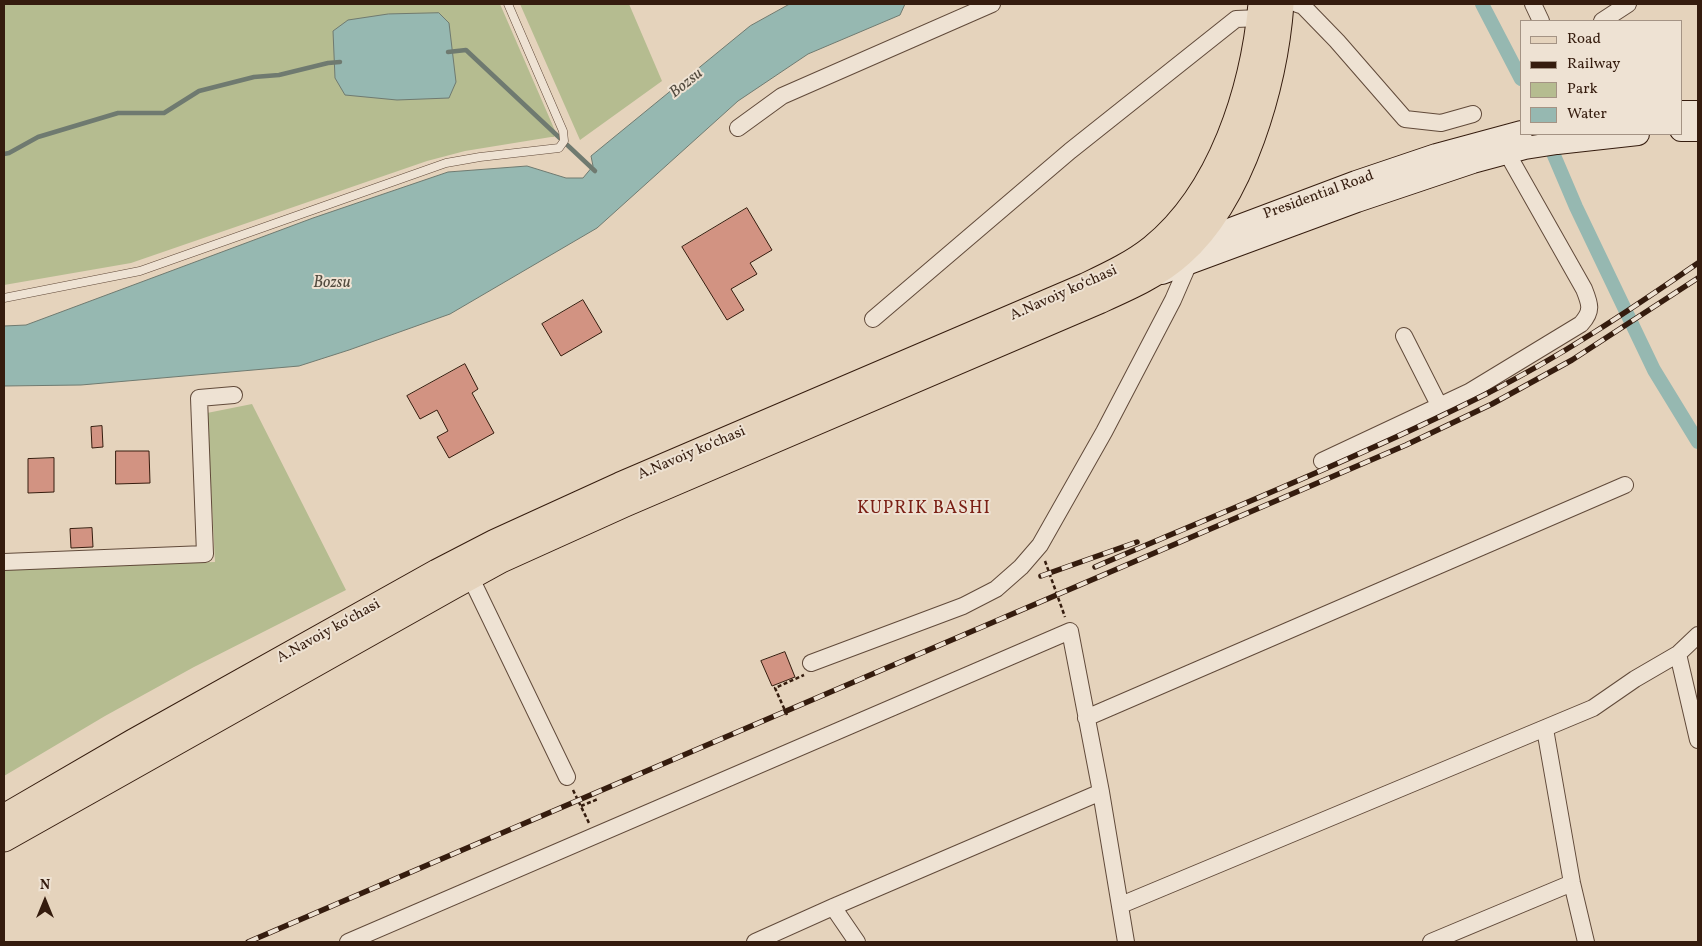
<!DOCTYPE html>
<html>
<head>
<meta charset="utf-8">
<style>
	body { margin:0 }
	#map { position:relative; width:1702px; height:946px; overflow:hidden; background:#e5d3bc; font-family:Vollkorn,serif }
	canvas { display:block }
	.frame { position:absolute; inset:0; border:5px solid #351c0e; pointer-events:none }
	.legend { position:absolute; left:1520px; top:20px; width:162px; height:115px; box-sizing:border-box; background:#eee2d3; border:1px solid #a49384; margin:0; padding:6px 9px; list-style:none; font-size:15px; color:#351c0e }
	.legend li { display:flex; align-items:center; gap:10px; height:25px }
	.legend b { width:25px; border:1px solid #a49384 }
	.north { position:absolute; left:20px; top:876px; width:50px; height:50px; -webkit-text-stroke:4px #eee2d3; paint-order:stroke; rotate:0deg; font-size:14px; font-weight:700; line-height:20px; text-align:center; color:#351c0e }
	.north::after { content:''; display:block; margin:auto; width:18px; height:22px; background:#351c0e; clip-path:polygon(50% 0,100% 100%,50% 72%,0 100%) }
</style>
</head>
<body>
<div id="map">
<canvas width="1702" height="946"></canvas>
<div class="frame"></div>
<ul class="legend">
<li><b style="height:6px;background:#e5d3bc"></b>Road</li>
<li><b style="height:6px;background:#351c0e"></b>Railway</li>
<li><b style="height:14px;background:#b5bc90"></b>Park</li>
<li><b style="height:14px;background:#96b8b1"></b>Water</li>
</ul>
<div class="north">N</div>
</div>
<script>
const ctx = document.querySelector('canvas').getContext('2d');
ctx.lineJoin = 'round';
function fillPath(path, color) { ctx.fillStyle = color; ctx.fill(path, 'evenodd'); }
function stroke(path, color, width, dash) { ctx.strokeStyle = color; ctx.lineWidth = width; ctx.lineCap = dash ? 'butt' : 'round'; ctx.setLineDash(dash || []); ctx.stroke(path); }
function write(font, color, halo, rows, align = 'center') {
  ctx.font = font + ' Vollkorn,serif'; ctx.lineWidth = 4; ctx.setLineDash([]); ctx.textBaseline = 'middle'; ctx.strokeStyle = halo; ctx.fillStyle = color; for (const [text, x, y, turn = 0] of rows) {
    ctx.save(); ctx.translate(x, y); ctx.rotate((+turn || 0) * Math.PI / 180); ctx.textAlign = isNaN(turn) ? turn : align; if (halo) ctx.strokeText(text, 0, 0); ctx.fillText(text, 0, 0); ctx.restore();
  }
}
const green = new Path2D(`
	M 4,4 L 500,4 L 556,133 L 554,137 L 551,137 L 465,151 L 427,161 L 131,263 L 4,285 Z
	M 520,4 L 629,4 L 662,81 L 580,140 Z
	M 252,404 L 346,590 L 194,667 L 105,716 L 4,776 L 4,570 L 215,562 L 207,413 Z`);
const water = new Path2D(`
	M 790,4 L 905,4 L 900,15 L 808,54 L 738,101 L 597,228 L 450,314 L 349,350 L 299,366 L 81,385 L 4,386 L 4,326 L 26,325 L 313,218 L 448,172 L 527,166 L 566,178 L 583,178 L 593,166 L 591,156 L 750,26 Z
	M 439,13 L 449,23 L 456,82 L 449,98 L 397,100 L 345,95 L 335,78 L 333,31 L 348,20 L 388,14 Z`);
const stream = new Path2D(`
	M 448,52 L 466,50 L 595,171
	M 4,154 L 9,153 L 38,137 L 118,113 L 164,113 L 199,91 L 254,77 L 279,75 L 328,63 L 340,62`);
const canal = new Path2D(`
	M 1482,4 L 1521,79
	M 1547,139 L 1576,207 L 1654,370 L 1698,442`);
const building = new Path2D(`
	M 747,208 L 772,250 L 750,263 L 757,274 L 731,289 L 744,310 L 727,320 L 682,247 Z
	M 583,300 L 602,332 L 561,356 L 542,324 Z
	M 465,364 L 478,389 L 472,393 L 494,433 L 449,458 L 437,437 L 448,431 L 437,410 L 420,419 L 407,396 Z
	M 102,426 L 103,447 L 92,448 L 91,427 Z
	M 116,451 L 149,451 L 150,483 L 116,484 Z
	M 54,458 L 54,492 L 28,493 L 28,459 Z
	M 92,528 L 93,547 L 71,548 L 70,529 Z
	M 785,652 L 795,677 L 772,686 L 761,661 Z`);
const path = new Path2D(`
	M 1045,561 L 1065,617
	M 787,715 L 775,688 L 804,675
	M 573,790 L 589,823
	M 581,806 L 598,799`);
const lane = new Path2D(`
	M 4,298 L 140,271 L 446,163 L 480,157 L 559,148 L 564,141 L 563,131 L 508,4`);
const street = new Path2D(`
	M 1297,4 L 1303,6 L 1337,41 L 1405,119 L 1441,123 L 1473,114
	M 1533,4 L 1541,21
	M 1602,21 L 1628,4
	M 738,128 L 782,96 L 992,4
	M 873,319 L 1070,151 L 1236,19 L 1260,18
	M 1404,336 L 1439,405
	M 1322,461 L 1469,392 L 1581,324 C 1593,311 1590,304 1584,289 L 1507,153
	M 4,562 L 205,554 L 199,398 L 234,395
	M 467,570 L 567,777
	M 1678,654 L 1698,740
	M 811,663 L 963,606 L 996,589 L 1021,567 L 1040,545 L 1104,432 L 1173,300 L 1189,263 L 1190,257
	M 1086,718 L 1625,485
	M 1545,729 L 1572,883 L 1586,942
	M 1121,905 L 1593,708 L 1635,679 L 1678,654 L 1698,635
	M 833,907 L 857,942
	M 348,942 L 1070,631 L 1101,792 L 1126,942
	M 755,942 L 833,907 L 1101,792
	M 1431,942 L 1572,883`);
const secondary = new Path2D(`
	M 1681,112 L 1698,112
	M 1681,130 L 1698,130
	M 1186,246 L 1356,182 L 1436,155 L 1521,132
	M 1162,273 L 1357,201 L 1473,162 L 1525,148 L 1557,143 L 1638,134`);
const primary = new Path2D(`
	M 4,817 L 133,742 L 437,572 L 495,542 L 620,485 L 1085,286 C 1108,275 1132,264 1152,248 C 1221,192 1253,90 1261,4
	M 4,839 L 450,588 L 501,560 L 625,504 L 1099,301 C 1128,288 1158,275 1181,254 C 1243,199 1275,84 1281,4`);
const rail = new Path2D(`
	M 1095,567 C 1225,511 1358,458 1486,394 C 1560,357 1630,310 1698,263
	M 1041,576 L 1137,542
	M 248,942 L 1406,445 L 1492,404 L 1572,360 L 1698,278`);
const streetNames = [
	["Presidential Road",1319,196,-20],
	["A.Navoiy ko‘chasi",1064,294,-24],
	["A.Navoiy ko‘chasi",692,454,-23],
	["A.Navoiy ko‘chasi",329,632,-29]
];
const waterNames = [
	["Bozsu",687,84,-39],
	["Bozsu",332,284]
];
const quarterNames = [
	["KUPRIK BASHI",924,510]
];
fillPath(green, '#b5bc90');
fillPath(water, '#96b8b1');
stroke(water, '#6f7a70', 1);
stroke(stream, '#6f7a70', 4.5);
stroke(canal, '#96b8b1', 14);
fillPath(building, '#d29382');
stroke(building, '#351c0e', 1);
stroke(lane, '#614a3a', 9);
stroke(street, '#614a3a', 18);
stroke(secondary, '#351c0e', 24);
stroke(primary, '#351c0e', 27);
stroke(path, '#351c0e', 2.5, [4, 2.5]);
stroke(lane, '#eee2d3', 8);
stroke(street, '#eee2d3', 16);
stroke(secondary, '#eee2d3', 22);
stroke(primary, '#e5d3bc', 25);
stroke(rail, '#351c0e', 5.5);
stroke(rail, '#eee2d3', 4, [11]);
write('15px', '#351c0e', '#eee2d3', streetNames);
write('italic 16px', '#524b3f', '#eee2d3', waterNames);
ctx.letterSpacing = '1px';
write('18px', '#7a1f14', '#eee2d3', quarterNames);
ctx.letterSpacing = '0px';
</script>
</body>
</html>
